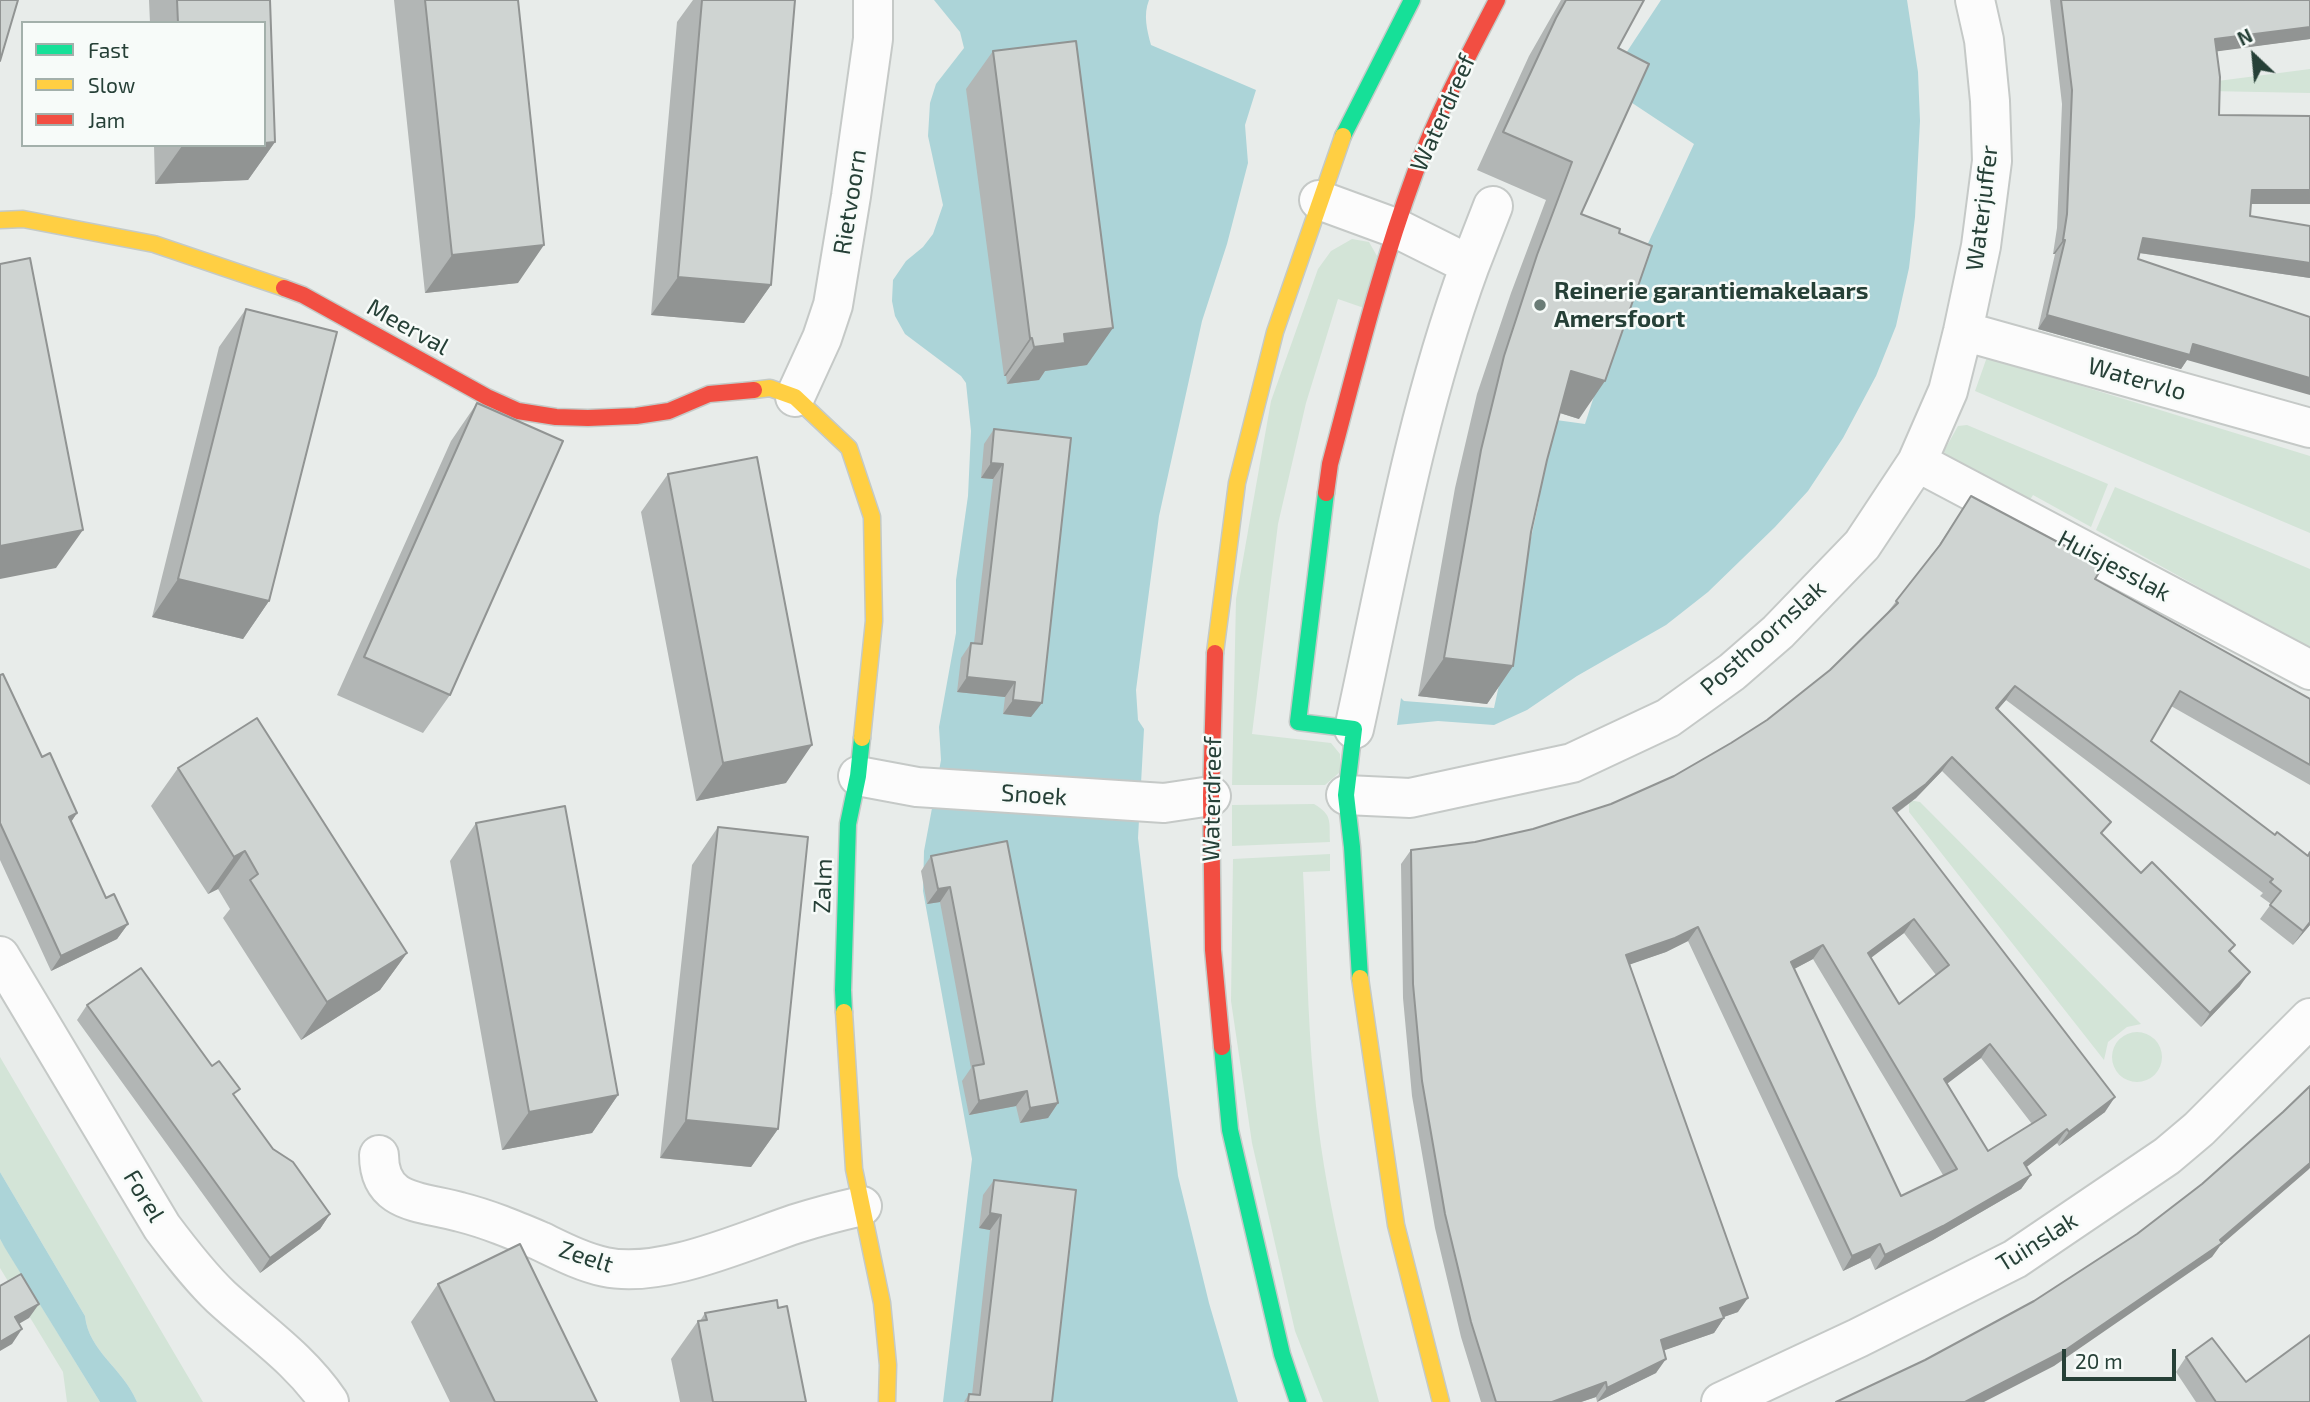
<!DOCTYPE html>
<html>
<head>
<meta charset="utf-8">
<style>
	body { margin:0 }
	#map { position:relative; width:2310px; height:1402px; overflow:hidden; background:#e8ecea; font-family:"Exo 2",sans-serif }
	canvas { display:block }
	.legend { position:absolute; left:21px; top:21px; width:245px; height:126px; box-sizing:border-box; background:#f7fbf9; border:2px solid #a3b0ab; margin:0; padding:9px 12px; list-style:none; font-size:21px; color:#264037 }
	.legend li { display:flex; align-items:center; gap:14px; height:35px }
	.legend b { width:35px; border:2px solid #a3b0ab }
	.north { position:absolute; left:2219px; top:21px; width:70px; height:70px; -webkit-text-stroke:5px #f7fbf9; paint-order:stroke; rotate:334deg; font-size:19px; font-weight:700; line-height:28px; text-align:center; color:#264037 }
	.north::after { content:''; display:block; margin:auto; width:24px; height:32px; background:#264037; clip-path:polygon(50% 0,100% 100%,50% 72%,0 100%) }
	.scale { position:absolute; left:2062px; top:1349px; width:114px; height:32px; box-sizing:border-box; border:4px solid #264037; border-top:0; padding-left:9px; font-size:21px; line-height:24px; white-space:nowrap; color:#264037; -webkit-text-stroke:5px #f7fbf9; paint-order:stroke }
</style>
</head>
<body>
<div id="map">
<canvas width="2310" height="1402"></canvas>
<ul class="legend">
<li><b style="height:9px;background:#16e098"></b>Fast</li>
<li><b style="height:9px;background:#ffcf43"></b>Slow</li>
<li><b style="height:9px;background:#f24e42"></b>Jam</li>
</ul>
<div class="north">N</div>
<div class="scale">20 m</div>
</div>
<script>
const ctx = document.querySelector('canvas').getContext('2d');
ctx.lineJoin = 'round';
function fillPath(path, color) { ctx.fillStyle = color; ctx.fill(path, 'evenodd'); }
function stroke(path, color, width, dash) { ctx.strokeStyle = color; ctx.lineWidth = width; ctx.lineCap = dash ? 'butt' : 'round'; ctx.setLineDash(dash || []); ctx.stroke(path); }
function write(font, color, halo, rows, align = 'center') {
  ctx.font = font + ' "Exo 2",sans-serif'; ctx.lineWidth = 5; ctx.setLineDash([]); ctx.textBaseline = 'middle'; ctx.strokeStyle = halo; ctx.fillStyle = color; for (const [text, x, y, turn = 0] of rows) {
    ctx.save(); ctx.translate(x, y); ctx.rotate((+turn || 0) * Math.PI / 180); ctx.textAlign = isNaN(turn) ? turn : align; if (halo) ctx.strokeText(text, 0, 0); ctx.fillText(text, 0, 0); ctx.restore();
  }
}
const green = new Path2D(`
	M 2310,69 L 2310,93 L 2208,91 L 2210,82 Z
	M 1352,239 L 1369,242 L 1377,256 L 1364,308 L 1338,299 L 1306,403 L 1278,524 L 1252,734 L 1331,743 L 1340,754 L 1340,772 L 1325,785 L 1232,785 L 1236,599 L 1271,401 L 1318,269 L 1331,251 Z
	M 1987,357 L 2310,456 L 2310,533 L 1975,391 Z
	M 1967,425 L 2108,484 L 2091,527 L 2033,495 L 2027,505 L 1945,458 L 1944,451 L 1958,426 Z
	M 2115,487 L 2310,569 L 2310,649 L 2096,530 Z
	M 1909,800 L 1920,802 L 2141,1024 L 2127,1027 L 2108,1042 L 2104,1060 L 1909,812 Z
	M 1314,804 C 1333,815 1329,822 1330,842 L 1232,846 L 1232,805 Z
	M 1330,854 L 1330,871 L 1303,872 C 1307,943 1307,1014 1314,1085 C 1323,1193 1351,1298 1379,1402 L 1323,1402 L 1295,1331 L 1252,1143 L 1231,1001 L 1233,859 Z
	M2112 1057a25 25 0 1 1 50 0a25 25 0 1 1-50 0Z
	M 0,1057 L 203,1402 L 137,1402 C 123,1368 89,1352 85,1316 L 0,1172 Z
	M 0,1239 L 100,1402 L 67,1402 L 63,1372 L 0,1268 Z`);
const water = new Path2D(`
	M 934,0 L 1149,0 C 1143,15 1147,30 1151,45 L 1256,90 L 1245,125 L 1248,163 L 1227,244 L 1202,321 L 1159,516 L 1136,690 L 1138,720 L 1144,729 L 1138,838 L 1178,1176 L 1209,1303 L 1238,1402 L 943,1402 L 972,1159 L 923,891 L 924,851 L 941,760 L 939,727 L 956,633 L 956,580 L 968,496 L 971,431 L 966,383 L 961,376 L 905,334 L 895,316 L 892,301 L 893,280 L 906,261 L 923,247 L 933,234 L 943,205 L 928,136 L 930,103 L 936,84 L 964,48 L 960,32 Z
	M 1661,0 L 1907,0 L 1918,72 L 1920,121 L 1915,217 L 1909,268 L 1896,326 L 1876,376 L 1843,438 L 1808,491 L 1775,527 L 1708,592 L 1666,625 L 1577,676 L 1527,710 L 1494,725 L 1438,721 L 1397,725 L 1401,698 L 1404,701 L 1494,708 L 1539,501 L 1549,419 L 1585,424 L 1632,278 L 1694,144 L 1605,85 Z
	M 0,1172 L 85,1316 C 89,1352 123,1368 137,1402 L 100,1402 L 5,1248 L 0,1239 Z`);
const street = new Path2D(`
	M 1319,200 L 1398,229 L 1470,265 C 1415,415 1388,574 1354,729
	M 1470,265 L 1493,206
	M 1963,331 L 2310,428
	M 795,397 L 822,338 L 833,305 L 851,196 L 873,39 L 873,0
	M 1917,462 L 2310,670
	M 858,776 L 917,787 L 1164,803 L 1211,796
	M 1346,795 L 1410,798 L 1572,763 L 1668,718 L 1732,672 L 1778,632 L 1862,545 L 1917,462 L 1948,391 L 1963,331 L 1981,246 L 1992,161 L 1990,101 L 1984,40 L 1975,0
	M 0,956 L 162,1227 C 180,1251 199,1276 221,1297 C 259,1332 300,1359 329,1402
	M 379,1155 C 379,1205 422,1201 460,1212 C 488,1219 514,1230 540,1241 C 561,1251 582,1262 605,1267 C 661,1279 742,1242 795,1224 C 817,1217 840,1211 862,1206
	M 1721,1402 L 1858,1338 L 2015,1259 L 2167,1156 L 2199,1129 L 2310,1018`);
const fast = new Path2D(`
	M 1343,136 L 1412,0
	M 1326,493 L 1298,722 L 1354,729 L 1346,795 L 1352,847 L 1360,978
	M 844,1012 L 843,990 L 848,824 L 858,776 L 862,738
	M 1222,1047 L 1230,1130 L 1282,1354 L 1298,1402`);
const slow = new Path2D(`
	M 0,220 L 23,219 L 154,244 L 284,288
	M 754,390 L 770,388 L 795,397 L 849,448 L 872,517 L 874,621 L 862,738
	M 1215,653 L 1237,483 L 1275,332 L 1343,136
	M 1360,978 L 1396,1225 L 1441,1402
	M 844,1012 L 854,1169 L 882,1303 L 888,1365 L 887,1402`);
const jam = new Path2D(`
	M 284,288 L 303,295 L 487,397 L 518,411 L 556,417 L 588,418 L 636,416 L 669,411 L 709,394 L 754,390
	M 1326,493 L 1330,464 C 1356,366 1380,268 1415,173 C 1437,114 1468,56 1497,0
	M 1215,653 L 1211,796 L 1213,950 L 1222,1047`);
const wall = new Path2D(`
	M 149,0 L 270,0 L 275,142 L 248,180 L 155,184 L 154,145 L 264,145 L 264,23 L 150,23 Z
	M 394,0 L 518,0 L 518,283 L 425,293 Z
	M 693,0 L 795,0 L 771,285 L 744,323 L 651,315 L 677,22 Z
	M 1561,0 L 1644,0 L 1618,48 L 1581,214 L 1579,419 L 1560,413 L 1547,460 L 1531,532 L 1513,666 L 1487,704 L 1418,696 L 1455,488 L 1477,394 L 1511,293 L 1546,200 L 1477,170 L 1529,56 Z
	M 2048,0 L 2310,0 L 2310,39 L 2216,51 L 2219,115 L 2251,204 L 2250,216 L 2310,278 L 2139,253 L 2138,259 L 2187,360 L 2181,369 L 2038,329 L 2055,254 L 2053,254 L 2057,228 L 2062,104 L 2050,0 Z
	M 993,51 L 1087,365 L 1045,371 L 1039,380 L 1007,384 L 1006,376 L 1004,376 L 966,89 Z
	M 246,309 L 269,601 L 243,639 L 152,617 L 219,347 Z
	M 477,403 L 450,695 L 423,733 L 337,695 L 451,441 Z
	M 994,429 L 1071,438 L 1031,717 L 1003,714 L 1005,697 L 957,692 L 961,658 L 971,643 L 974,643 L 993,479 L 981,478 L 984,444 Z
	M 668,474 L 786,783 L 696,801 L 641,512 Z
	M 1971,496 L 2095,579 L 2310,699 L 2310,785 L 2171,706 L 2151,741 L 2275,835 L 2310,925 L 2293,945 L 2260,919 L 2271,904 L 2260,896 L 2263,893 L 2006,700 L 1998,709 L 2103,835 L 2141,873 L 2235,945 L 2230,952 L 2240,986 L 2201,1027 L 1942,771 L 1916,798 L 1897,813 L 2105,1112 L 2059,1146 L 2057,1143 L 2026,1167 L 2031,1175 L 2021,1189 L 1933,1240 L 1875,1270 L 1870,1258 L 1843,1271 L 1688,941 L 1666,952 L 1630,964 L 1738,1312 L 1723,1317 L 1724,1318 L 1714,1333 L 1664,1350 L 1656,1373 L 1597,1402 L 1596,1397 L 1581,1402 L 1481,1402 L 1461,1337 L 1435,1228 L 1412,1096 L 1403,998 L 1401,864 L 1411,850 L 1475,842 L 1533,829 L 1611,804 L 1674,776 L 1731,743 L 1767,720 L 1830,670 L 1887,613 L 1935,551 ZM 1904,933 L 1936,975 L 1899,1004 L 1871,957 ZM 1813,959 L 1943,1175 L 1901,1196 L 1794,969 ZM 1981,1058 L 2032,1124 L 1988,1151 L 1947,1083 Z
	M 0,675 L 42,757 L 77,813 L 71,822 L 106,898 L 128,924 L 117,939 L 51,971 L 0,860 Z
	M 178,768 L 407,953 L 380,990 L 301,1040 L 223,918 L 230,909 L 218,889 L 208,894 L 151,806 Z
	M 476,823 L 618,1095 L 592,1133 L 502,1150 L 450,861 Z
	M 718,827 L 778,1129 L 751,1167 L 660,1158 L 692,865 Z
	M 1007,841 L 1058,1103 L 1048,1118 L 1020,1123 L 1016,1106 L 969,1115 L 962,1081 L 971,1068 L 940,902 L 927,904 L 921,871 L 931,856 Z
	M 87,1005 L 212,1066 L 273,1149 L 330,1214 L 320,1229 L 260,1273 L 77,1020 Z
	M 994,1180 L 1052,1402 L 964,1402 L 969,1394 L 972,1395 L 990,1230 L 979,1228 L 983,1195 Z
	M 438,1284 L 597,1402 L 450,1402 L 411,1322 Z
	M 778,1308 L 806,1402 L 680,1402 L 671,1359 L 698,1321 L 700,1321 L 705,1313 Z
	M 2186,1357 L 2246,1382 L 2310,1402 L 2196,1402 L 2176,1372 Z`);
const shadedWall = new Path2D(`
	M 2310,27 L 2310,39 L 2205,53 L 2215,39 Z
	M 275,142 L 248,180 L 155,184 L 182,146 L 264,145 L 264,143 Z
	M 2252,190 L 2310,190 L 2310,204 L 2242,204 Z
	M 2143,238 L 2310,263 L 2310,278 L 2133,252 Z
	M 2063,240 L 2065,240 L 2055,254 L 2053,254 Z
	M 544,245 L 518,283 L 425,293 L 452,255 Z
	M 678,277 L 771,285 L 744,323 L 651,315 Z
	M 2047,315 L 2193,344 L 2310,378 L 2310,395 L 2187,360 L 2181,369 L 2038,329 Z
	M 1113,328 L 1087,365 L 1045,371 L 1039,380 L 1007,384 L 1034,347 L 1064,334 Z
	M 1030,338 L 1032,338 L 1006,376 L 1004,376 Z
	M 1571,371 L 1605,381 L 1579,419 L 1544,408 Z
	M 991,463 L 1003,464 L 993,479 L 981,478 Z
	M 83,530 L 56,568 L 0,579 L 0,546 Z
	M 178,579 L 269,601 L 243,639 L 152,617 Z
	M 1444,658 L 1513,666 L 1487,704 L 1418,696 Z
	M 967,677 L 1015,682 L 1005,697 L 957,692 Z
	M 2015,686 L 2006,700 L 1987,722 L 1996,708 Z
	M 1013,700 L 1042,703 L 1031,717 L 1003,714 Z
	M 812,745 L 786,783 L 696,801 L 723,763 Z
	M 1952,757 L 1942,771 L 1916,798 L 1884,822 L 1893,808 Z
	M 77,813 L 67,828 L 69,817 Z
	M 245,851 L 218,889 L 208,894 L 234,857 Z
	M 950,887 L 940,902 L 927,904 L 938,889 Z
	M 1914,919 L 1904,933 L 1859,967 L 1868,953 Z
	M 2310,922 L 2310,925 L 2293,945 L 2303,931 Z
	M 128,924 L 117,939 L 51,971 L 61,956 Z
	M 1698,927 L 1688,941 L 1666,952 L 1617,969 L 1626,955 Z
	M 1823,945 L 1813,959 L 1781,976 L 1791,962 Z
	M 407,953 L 380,990 L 301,1040 L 327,1002 Z
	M 2250,972 L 2240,986 L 2201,1027 L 2210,1013 Z
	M 1990,1044 L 1981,1058 L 1935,1093 L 1944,1079 Z
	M 1027,1091 L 1016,1106 L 969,1115 L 979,1101 Z
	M 618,1095 L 592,1133 L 502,1150 L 529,1112 Z
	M 2115,1097 L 2105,1112 L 2059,1146 L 2069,1132 Z
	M 1058,1103 L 1048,1118 L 1020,1123 L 1030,1108 Z
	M 686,1120 L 778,1129 L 751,1167 L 660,1158 Z
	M 2067,1129 L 2057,1143 L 2014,1177 L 2024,1163 Z
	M 2310,1163 L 2310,1168 L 2308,1170 L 2220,1246 L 2212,1257 L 2054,1366 L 1984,1402 L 1965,1402 L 2220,1240 Z
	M 2031,1175 L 2021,1189 L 1933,1240 L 1875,1270 L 1885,1255 Z
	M 990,1213 L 1001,1215 L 990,1230 L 979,1228 Z
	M 330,1214 L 320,1229 L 260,1273 L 270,1258 Z
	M 1880,1244 L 1870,1258 L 1843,1271 L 1852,1256 Z
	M 1748,1298 L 1738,1312 L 1710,1322 L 1720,1308 Z
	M 39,1304 L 29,1318 L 5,1332 L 15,1317 Z
	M 1724,1318 L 1714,1333 L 1651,1355 L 1661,1340 Z
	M 22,1329 L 12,1344 L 0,1351 L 0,1342 Z
	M 1666,1359 L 1656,1373 L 1597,1402 L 1607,1388 Z
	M 1606,1382 L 1596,1397 L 1581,1402 L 1552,1402 Z`);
const building = new Path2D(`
	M 0,0 L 18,0 L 0,61 Z
	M 177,0 L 270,0 L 275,142 L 264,143 L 264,23 L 178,23 Z
	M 425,0 L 518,0 L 544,245 L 452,255 Z
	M 702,0 L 795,0 L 771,285 L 678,277 Z
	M 1566,0 L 1644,0 L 1618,48 L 1649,64 L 1581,214 L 1620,229 L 1619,233 L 1652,246 L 1605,381 L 1571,371 L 1547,460 L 1531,532 L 1513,666 L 1444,658 L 1481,450 L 1504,356 L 1537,255 L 1572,162 L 1503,132 L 1556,18 Z
	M 2061,0 L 2310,0 L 2310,27 L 2215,39 L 2220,77 L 2219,115 L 2310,116 L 2310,190 L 2252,190 L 2250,216 L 2310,226 L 2310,263 L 2143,238 L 2138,259 L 2310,317 L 2310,378 L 2193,344 L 2190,355 L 2047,315 L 2065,240 L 2063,240 L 2067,214 L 2072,90 Z
	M 1076,41 L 1113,328 L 1064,334 L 1065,343 L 1034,347 L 1032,338 L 1030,338 L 993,51 Z
	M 30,258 L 83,530 L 0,546 L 0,264 Z
	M 246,309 L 337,332 L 269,601 L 178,579 Z
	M 477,403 L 563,441 L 450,695 L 364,657 Z
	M 994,429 L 1071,438 L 1042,703 L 1013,700 L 1015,682 L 967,677 L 971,643 L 982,644 L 1003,464 L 991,463 Z
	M 757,457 L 812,745 L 723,763 L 668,474 Z
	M 1971,496 L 2103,566 L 2095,579 L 2310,699 L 2310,765 L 2180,691 L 2151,741 L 2275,835 L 2277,832 L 2308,856 L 2310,852 L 2310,922 L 2303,931 L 2270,905 L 2281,891 L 2270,882 L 2273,879 L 2015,686 L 1996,708 L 2111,822 L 2101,833 L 2141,873 L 2152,862 L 2235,945 L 2229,951 L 2250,972 L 2210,1013 L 1952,757 L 1926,784 L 1893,808 L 2115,1097 L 2069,1132 L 2067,1129 L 2024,1163 L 2031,1175 L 1943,1226 L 1885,1255 L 1880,1244 L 1852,1256 L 1698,927 L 1675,938 L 1626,955 L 1748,1298 L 1720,1308 L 1724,1318 L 1661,1340 L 1666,1359 L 1607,1388 L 1606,1382 L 1552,1402 L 1496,1402 L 1471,1322 L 1445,1214 L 1422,1081 L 1413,984 L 1411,850 L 1475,842 L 1533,829 L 1611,804 L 1674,776 L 1731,743 L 1767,720 L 1830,670 L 1898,603 L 1896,601 L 1940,545 ZM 1914,919 L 1949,965 L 1899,1004 L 1868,953 ZM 1823,945 L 1957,1169 L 1901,1196 L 1791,962 ZM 1990,1044 L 2046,1115 L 1988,1151 L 1944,1079 Z
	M 3,674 L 42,757 L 50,753 L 77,813 L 69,817 L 106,898 L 114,894 L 128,924 L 61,956 L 0,823 L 0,675 Z
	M 257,718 L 407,953 L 327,1002 L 250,880 L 258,874 L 245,851 L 234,857 L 178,768 Z
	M 565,806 L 618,1095 L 529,1112 L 476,823 Z
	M 718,827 L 808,837 L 778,1129 L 686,1120 Z
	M 1007,841 L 1058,1103 L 1030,1108 L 1027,1091 L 979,1101 L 973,1066 L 984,1064 L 950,887 L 938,889 L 931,856 Z
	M 141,968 L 212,1066 L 219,1061 L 240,1089 L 233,1094 L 273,1149 L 293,1162 L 330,1214 L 270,1258 L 87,1005 Z
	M 2310,1086 L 2310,1163 L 2220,1240 L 2222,1243 L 2064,1351 L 1965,1402 L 1836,1402 L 1925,1360 L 2034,1301 L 2137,1234 L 2202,1184 L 2283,1112 Z
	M 994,1180 L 1076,1190 L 1052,1402 L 968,1402 L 969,1394 L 980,1395 L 1001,1215 L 990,1213 Z
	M 520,1244 L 597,1402 L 495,1402 L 438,1284 Z
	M 21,1274 L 39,1304 L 15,1317 L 22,1329 L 0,1342 L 0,1286 Z
	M 777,1300 L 778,1308 L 787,1306 L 806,1402 L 713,1402 L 698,1321 L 707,1320 L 705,1313 Z
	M 2310,1335 L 2310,1402 L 2216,1402 L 2186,1357 L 2212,1338 L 2246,1382 Z`);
const markers = [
	[1540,305,7,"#6a7c76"]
];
const streetNames = [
	["Waterdreef",1443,113,-66],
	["Rietvoorn",850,202,-81],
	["Waterjuffer",1982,208,-83],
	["Meerval",408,327,29],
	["Watervlo",2137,379,16],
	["Huisjesslak",2114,566,28],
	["Posthoornslak",1763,638,-42],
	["Snoek",1034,795,4],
	["Waterdreef",1212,799,-89],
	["Zalm",823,886,-88],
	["Forel",144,1196,59],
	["Tuinslak",2037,1242,-32],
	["Zeelt",586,1257,18]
];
const poiNames = [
	["Reinerie garantiemakelaars",1554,291],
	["Amersfoort",1554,319]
];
fillPath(green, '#d3e4d7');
fillPath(water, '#acd4d8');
stroke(street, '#c5c9c7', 42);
stroke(fast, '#c4cac7', 19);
stroke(slow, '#c4cac7', 19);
stroke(jam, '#c4cac7', 19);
stroke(street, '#fcfcfc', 38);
stroke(fast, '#16e098', 16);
stroke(slow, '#ffcf43', 16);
stroke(jam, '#f24e42', 16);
fillPath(wall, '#b2b6b5');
fillPath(shadedWall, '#919493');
fillPath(building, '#cfd4d2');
stroke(building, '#919493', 2);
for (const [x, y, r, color] of markers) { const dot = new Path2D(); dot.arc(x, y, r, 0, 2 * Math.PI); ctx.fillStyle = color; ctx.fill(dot); stroke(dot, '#f7fbf9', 2.5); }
write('24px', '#264037', '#f7fbf9', streetNames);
write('bold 24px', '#264037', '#f7fbf9', poiNames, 'left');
</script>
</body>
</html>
